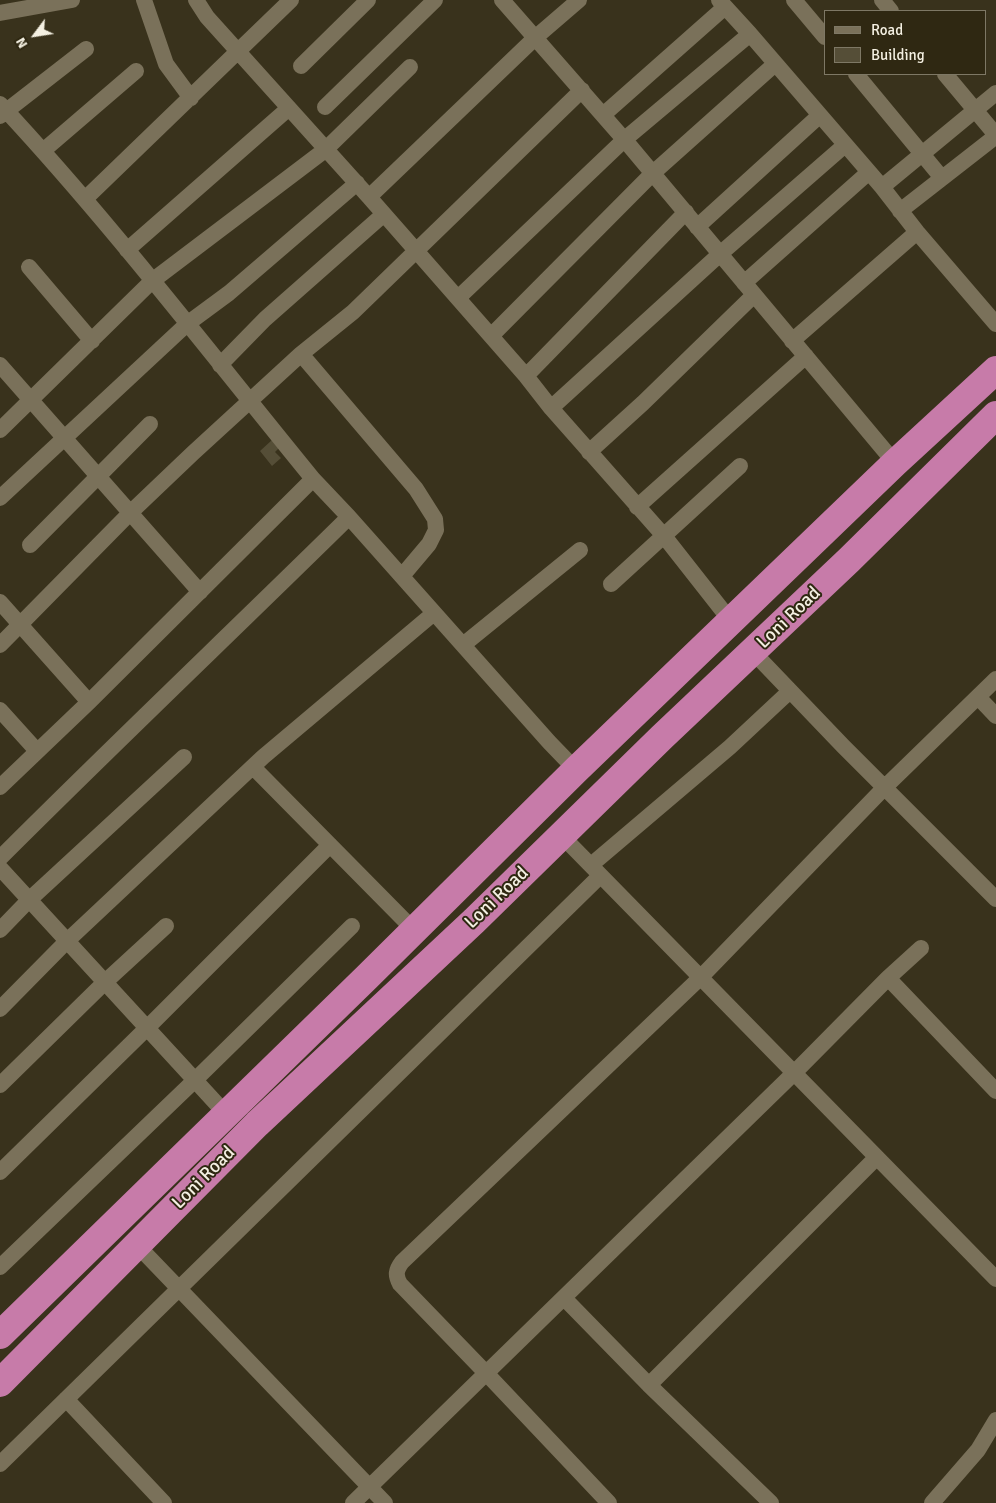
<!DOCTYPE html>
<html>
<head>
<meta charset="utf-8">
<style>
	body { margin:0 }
	#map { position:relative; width:996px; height:1503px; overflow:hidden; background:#39321c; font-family:Signika,sans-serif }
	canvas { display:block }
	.legend { position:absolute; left:824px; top:10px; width:162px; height:65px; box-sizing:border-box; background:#2f2812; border:1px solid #7e7865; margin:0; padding:6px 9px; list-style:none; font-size:15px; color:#f4f0e2 }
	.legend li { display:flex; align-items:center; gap:10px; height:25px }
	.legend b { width:25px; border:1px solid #7e7865 }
	.north { position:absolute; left:10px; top:10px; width:50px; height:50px; -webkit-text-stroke:4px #2f2812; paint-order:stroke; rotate:239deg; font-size:14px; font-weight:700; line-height:20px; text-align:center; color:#f4f0e2 }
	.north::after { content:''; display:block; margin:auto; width:18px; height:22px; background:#f4f0e2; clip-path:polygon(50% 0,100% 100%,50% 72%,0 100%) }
</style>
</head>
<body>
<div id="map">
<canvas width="996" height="1503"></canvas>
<ul class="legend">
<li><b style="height:6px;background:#7a715a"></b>Road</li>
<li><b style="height:14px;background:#554e37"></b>Building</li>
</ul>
<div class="north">N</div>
</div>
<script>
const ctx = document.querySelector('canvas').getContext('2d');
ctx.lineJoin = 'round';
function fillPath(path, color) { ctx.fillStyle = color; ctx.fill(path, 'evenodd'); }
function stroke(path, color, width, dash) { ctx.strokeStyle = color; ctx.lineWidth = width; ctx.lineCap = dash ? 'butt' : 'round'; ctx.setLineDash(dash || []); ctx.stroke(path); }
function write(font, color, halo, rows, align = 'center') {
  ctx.font = font + ' Signika,sans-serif'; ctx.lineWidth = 4; ctx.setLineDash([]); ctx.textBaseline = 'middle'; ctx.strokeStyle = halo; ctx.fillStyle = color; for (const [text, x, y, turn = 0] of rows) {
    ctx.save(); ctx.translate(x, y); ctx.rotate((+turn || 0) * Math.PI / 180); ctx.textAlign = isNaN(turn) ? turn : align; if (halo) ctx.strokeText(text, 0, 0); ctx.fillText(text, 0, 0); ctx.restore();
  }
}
const building = new Path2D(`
	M 272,440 L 279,448 L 275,452 L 281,458 L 272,466 L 260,451 Z`);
const street = new Path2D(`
	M 144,0 L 166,64 L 191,98
	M 196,0 L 207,17 L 369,197 L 526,376 L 551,408 L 664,536 L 730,620
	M 502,0 L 629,145 L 895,463
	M 719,0 L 750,34 L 882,187 L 917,232 L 996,324
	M 794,0 L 825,37
	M 882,0 L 891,11
	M 0,13 L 72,0
	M 301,66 L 368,0
	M 856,74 L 942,178
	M 945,74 L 996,135
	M 0,104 C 111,223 210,353 313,479 L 349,517 L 549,742 L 576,770
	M 325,107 L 435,0
	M 603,115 L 725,7
	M 0,116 L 86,49
	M 44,150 L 136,71
	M 882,187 L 996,93
	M 369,197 L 536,37 L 579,0
	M 85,199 L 291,0
	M 900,211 L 996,136
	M 697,227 L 819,116
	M 127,250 L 289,108
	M 29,267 L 92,341
	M 744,283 L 869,172
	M 458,298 L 625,139 L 750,34
	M 491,336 L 653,173 L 775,64
	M 792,341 L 917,232
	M 301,354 L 416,489 L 435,519 L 436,530 L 429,544 L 402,576
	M 0,365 L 200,592
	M 220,365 L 265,319 L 384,214
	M 526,376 L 686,212
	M 551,408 L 720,254 L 845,145
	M 0,430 L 152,281 L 325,150 L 410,67
	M 589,452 L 643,403 L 754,295
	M 0,498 L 187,324 L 229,293 L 357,183
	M 637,507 L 806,356
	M 30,545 L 150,424
	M 611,584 L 740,466
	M 0,602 L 89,702
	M 0,645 L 130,513 L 193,453 L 301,354 L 353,312 L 582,90
	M 463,645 L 580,550
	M 753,652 L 843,746 L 996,899
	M 978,697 L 996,716
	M 0,710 L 37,751
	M 253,767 L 414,930
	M 0,787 L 89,702 L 313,479
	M 561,835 L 996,1279
	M 0,858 C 115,743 233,631 349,517
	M 591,865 L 730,747 L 790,691
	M 0,868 L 226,1114
	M 0,930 L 29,900 L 184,757
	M 888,978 L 996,1091
	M 0,1009 L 67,941 L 263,757 L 434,613
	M 0,1085 L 105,982 L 166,926
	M 0,1172 L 147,1028 L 330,845
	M 137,1245 L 385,1503
	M 0,1267 L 194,1081 L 352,926
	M 564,1298 L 649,1385 L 771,1503
	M 649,1385 L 876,1158
	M 66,1399 L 164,1503
	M 0,1464 L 600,876
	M 353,1503 L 794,1073 L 888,978 L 921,948
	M 609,1503 L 486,1373 L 400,1284 C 395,1275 396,1270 402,1262 L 700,978 L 885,787 L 996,679
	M 932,1503 L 978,1450 L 996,1420`);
const highway = new Path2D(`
	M 0,1335 L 366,978 L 576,770 L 895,463 L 996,370
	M 0,1383 L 257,1124 L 474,921 L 662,737 L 849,560 L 996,415`);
const streetNames = [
	["Loni Road",789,618,-44],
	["Loni Road",497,898,-44],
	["Loni Road",204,1178,-45]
];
fillPath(building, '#554e37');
stroke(street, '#7a715a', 16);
stroke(highway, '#c77ba9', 28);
write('19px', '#f4f0e2', '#2f2812', streetNames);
</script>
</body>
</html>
